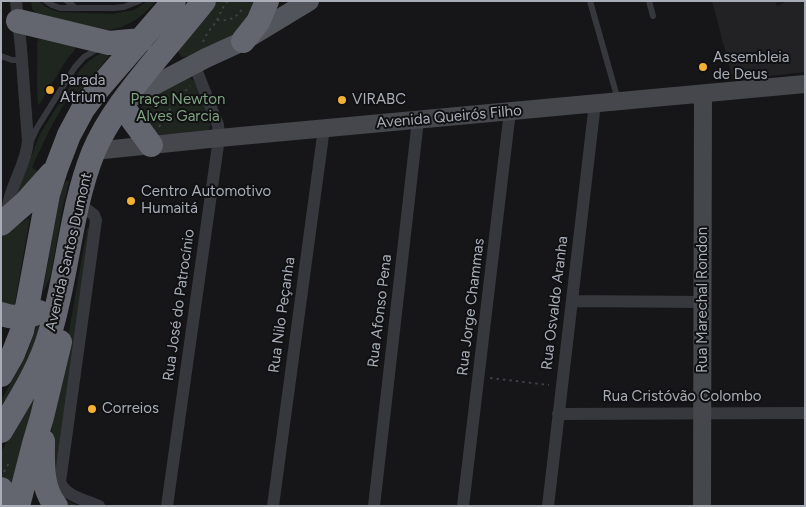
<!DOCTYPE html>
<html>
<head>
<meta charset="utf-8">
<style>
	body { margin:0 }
	#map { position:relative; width:806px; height:507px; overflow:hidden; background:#161618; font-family:Figtree,sans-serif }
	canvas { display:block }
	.frame { position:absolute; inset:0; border:2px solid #a8adb8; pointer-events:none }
</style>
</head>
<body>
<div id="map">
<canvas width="806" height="507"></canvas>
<div class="frame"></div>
</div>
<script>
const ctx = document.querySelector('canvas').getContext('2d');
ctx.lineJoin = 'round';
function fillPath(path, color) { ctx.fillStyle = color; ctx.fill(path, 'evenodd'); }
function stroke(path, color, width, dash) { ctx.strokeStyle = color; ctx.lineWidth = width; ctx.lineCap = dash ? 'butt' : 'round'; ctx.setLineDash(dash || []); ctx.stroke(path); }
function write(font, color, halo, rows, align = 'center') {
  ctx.font = font + ' Figtree,sans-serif'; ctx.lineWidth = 4; ctx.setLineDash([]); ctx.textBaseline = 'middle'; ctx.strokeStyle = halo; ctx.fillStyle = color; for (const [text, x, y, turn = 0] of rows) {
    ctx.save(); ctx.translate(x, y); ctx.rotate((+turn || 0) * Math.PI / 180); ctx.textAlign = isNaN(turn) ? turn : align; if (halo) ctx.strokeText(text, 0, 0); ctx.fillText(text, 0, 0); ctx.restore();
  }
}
const built = new Path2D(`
	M 712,1 L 775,1 L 777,6 L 788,1 L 805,1 L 805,72 L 733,80 Z`);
const green = new Path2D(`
	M 31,1 L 38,1 L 46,7 L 58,12 L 112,14 L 134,10 L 148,1 L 156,1 C 143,16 127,29 106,30 L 37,14 L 32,9 Z
	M 217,1 L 258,1 L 255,9 L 235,33 L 190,56 L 182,57 L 178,52 L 179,47 Z
	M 39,39 L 40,39 L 75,47 L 75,50 L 67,59 L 39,105 L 38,104 C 36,83 38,63 37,42 Z
	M 108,51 L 111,54 L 110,55 L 80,92 L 75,91 L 71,98 L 68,97 L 51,127 L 32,167 L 38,172 L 18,193 L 17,193 L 40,134 L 78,73 C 86,62 95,55 108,51 Z
	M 190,78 L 195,82 L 211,123 L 209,129 L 206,131 L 159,135 L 153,134 L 140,111 L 144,99 Z
	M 67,180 L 69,182 L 62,210 L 51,275 L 43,292 L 59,196 L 64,184 Z
	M 30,217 L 14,308 L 1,308 L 1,237 Z
	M 92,224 L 60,496 L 64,500 L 79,506 L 67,506 L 59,498 L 50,439 L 87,229 Z
	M 40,324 L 41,326 L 34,350 L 1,411 L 1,400 L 26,356 L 37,325 Z
	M 43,378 L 17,496 L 1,475 L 1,452 Z`);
const path = new Path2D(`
	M 217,20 C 232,21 235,18 244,7
	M 203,42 C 206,33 213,27 217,20 C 221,13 222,7 228,1
	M 173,95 L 184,92 L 190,86
	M 159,127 L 166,114 L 184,92
	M 490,378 L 549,385
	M 4,472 L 10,461`);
const lane = new Path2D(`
	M 46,1 L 52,5 L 60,8 L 114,8 L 124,7 L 139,1
	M 67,1 L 76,8
	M 590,1 L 618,100
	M 649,1 L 653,16
	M 1,56 L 12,60 L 22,60
	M 31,141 L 37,128 L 75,67 L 84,57 L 99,48`);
const street = new Path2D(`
	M 77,202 L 94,215 L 96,220 L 60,482 C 66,497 86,500 99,506
	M 8,217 C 5,192 26,168 28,141 L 21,48 L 16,1
	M 572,301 L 703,302
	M 558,414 L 805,413
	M 167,506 L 219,138 L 218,125 L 194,64
	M 273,506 L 324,128
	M 374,506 L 418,120
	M 463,506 L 510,111
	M 548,506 L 595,103`);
const secondary = new Path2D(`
	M 94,151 L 219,138 L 805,84
	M 702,506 L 703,94`);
const primary = new Path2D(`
	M 124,101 L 206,58 L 243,41 L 309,1`);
const highway = new Path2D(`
	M 18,21 L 109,43 L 141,40
	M 243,41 L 258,22 L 267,1
	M 121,104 L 151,145
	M 1,224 L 25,203 L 51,174
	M 1,314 C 14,319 26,318 39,312
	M 1,375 L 13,354 L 22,331 L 28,302 L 48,194 L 56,169 L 69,135 L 83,109 L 98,89 L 174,1
	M 1,431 C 19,400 40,369 50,333 C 68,274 70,211 93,153 C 107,119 133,87 156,59 C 172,40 188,21 204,1
	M 43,441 C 43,463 41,488 56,506
	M 1,489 L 6,506
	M 18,506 L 34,444 L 42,417 L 60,342`);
const markers = [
	[703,67,5,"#f2b134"],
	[50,90,5,"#f2b134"],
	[342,100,5,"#f2b134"],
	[131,201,5,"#f2b134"],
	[92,409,5,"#f2b134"]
];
const poiNames = [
	["Assembleia",713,58],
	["de Deus",713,75],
	["Parada",60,81],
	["Atrium",60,98],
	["VIRABC",352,100],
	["Centro Automotivo",141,192],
	["Humaitá",141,209],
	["Correios",102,409]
];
const parkNames = [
	["Praça Newton",178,100],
	["Alves Garcia",178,117]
];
const streetNames = [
	["Avenida Queirós Filho",449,117,-5],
	["Avenida Santos Dumont",69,252,-77],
	["Rua Marechal Rondon",703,300,-90],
	["Rua Osvaldo Aranha",555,303,-83],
	["Rua José do Patrocínio",179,305,-82],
	["Rua Jorge Chammas",471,307,-83],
	["Rua Afonso Pena",380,311,-83],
	["Rua Nilo Peçanha",282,315,-82],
	["Rua Cristóvão Colombo",682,397]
];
fillPath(built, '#222225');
fillPath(green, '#1e261f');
stroke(path, '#3d3f44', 2, [2.5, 4]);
stroke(lane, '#37383d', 6);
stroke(street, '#37383d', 12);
stroke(secondary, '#45474d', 18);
stroke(primary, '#53555c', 20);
stroke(highway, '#63666e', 24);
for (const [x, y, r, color] of markers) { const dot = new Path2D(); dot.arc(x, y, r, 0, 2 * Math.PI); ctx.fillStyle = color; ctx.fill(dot); stroke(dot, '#111113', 2); }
write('15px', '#a8adb8', '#111113', poiNames, 'left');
write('15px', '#7fa381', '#111113', parkNames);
write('15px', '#a8adb8', '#111113', streetNames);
</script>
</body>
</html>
